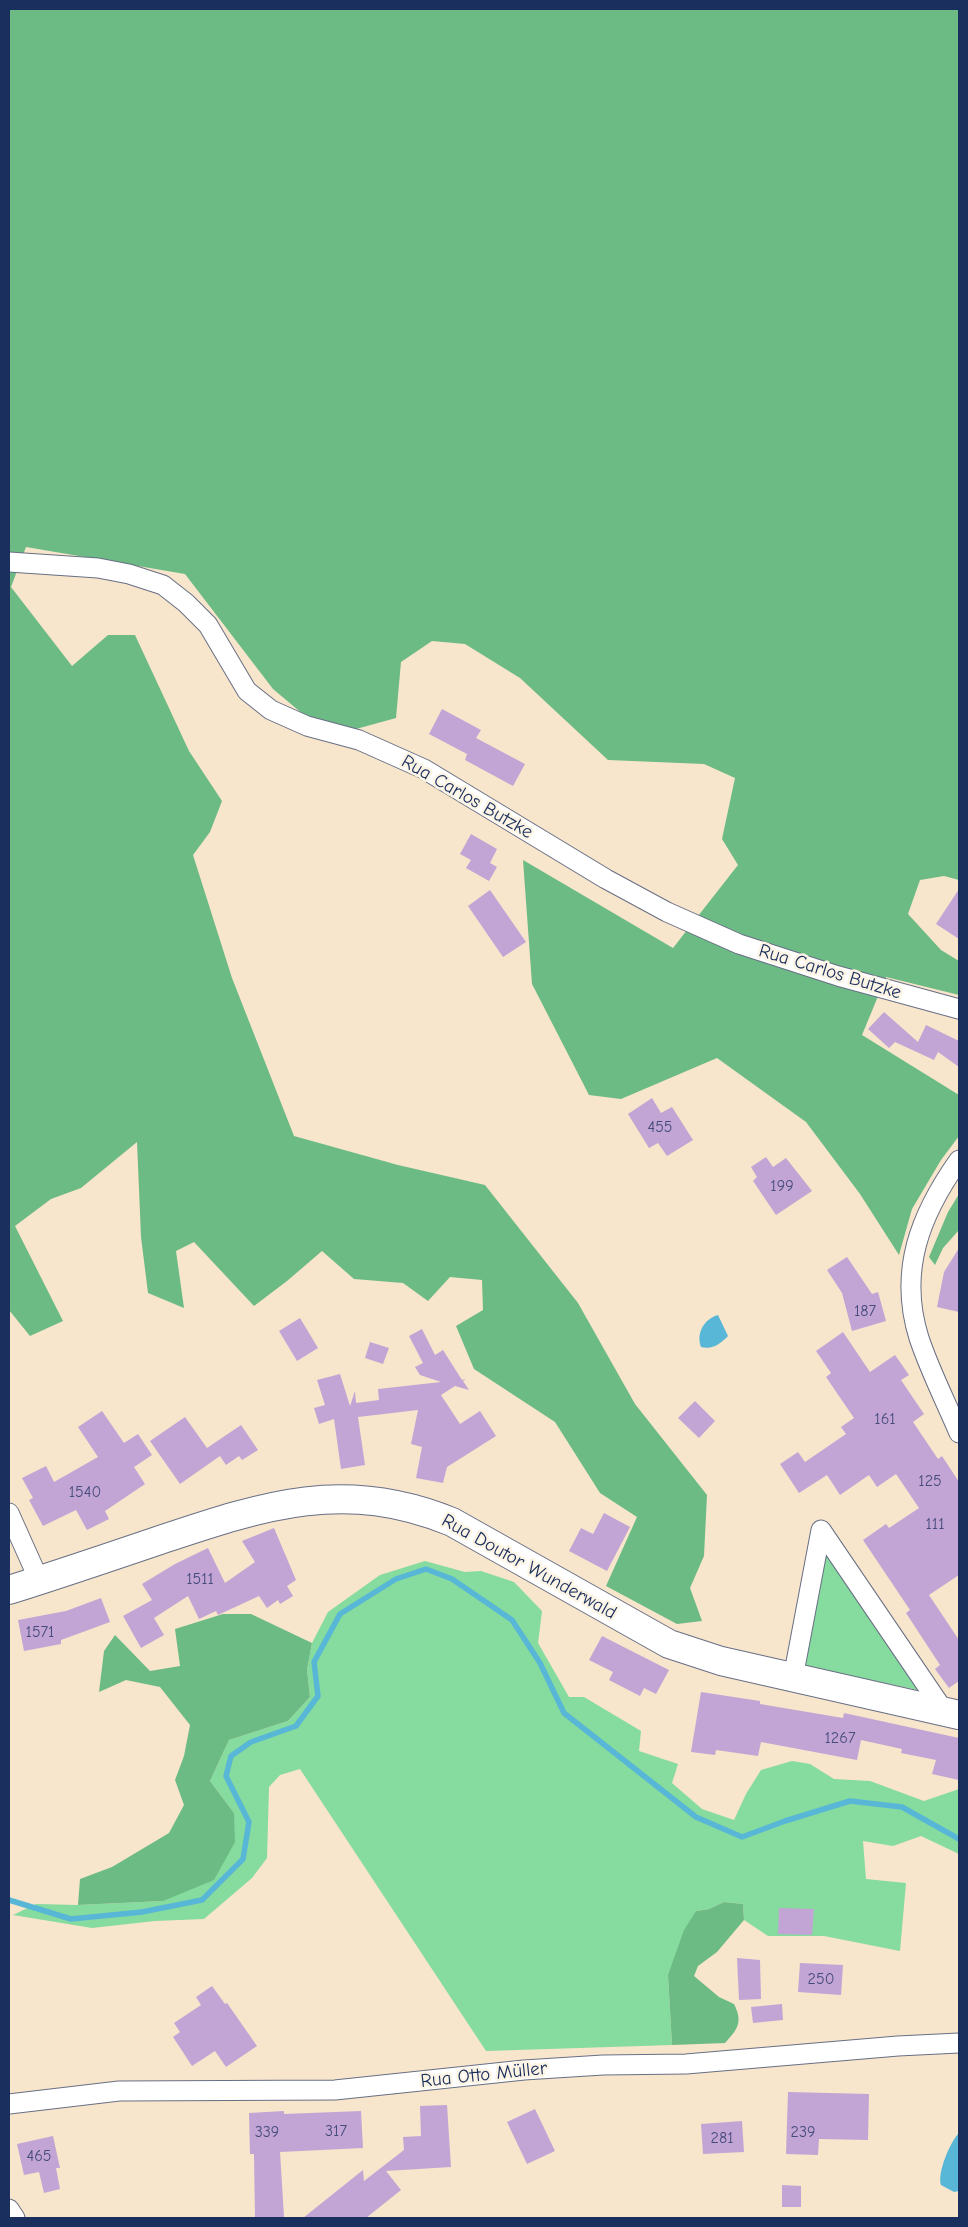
<!DOCTYPE html>
<html>
<head>
<meta charset="utf-8">
<style>
	body { margin:0 }
	#map { position:relative; width:968px; height:2227px; overflow:hidden; background:#f7e5cc; font-family:"Comic Neue",sans-serif }
	canvas { display:block }
	.frame { position:absolute; inset:0; border:10px solid #1b2f5e; pointer-events:none }
</style>
</head>
<body>
<div id="map">
<canvas width="968" height="2227"></canvas>
<div class="frame"></div>
</div>
<script>
const ctx = document.querySelector('canvas').getContext('2d');
ctx.lineJoin = 'round';
function fillPath(path, color) { ctx.fillStyle = color; ctx.fill(path, 'evenodd'); }
function stroke(path, color, width, dash) { ctx.strokeStyle = color; ctx.lineWidth = width; ctx.lineCap = dash ? 'butt' : 'round'; ctx.setLineDash(dash || []); ctx.stroke(path); }
function write(font, color, halo, rows, align = 'center') {
  ctx.font = font + ' "Comic Neue",sans-serif'; ctx.lineWidth = 5; ctx.setLineDash([]); ctx.textBaseline = 'middle'; ctx.strokeStyle = halo; ctx.fillStyle = color; for (const [text, x, y, turn = 0] of rows) {
    ctx.save(); ctx.translate(x, y); ctx.rotate((+turn || 0) * Math.PI / 180); ctx.textAlign = isNaN(turn) ? turn : align; if (halo) ctx.strokeText(text, 0, 0); ctx.fillText(text, 0, 0); ctx.restore();
  }
}
const green = new Path2D(`
	M 825,1552 L 918,1690 L 804,1666 Z
	M 425,1561 L 465,1572 L 481,1571 L 514,1582 L 542,1611 L 538,1643 L 569,1697 L 584,1697 L 641,1731 L 639,1751 L 678,1764 L 672,1783 L 702,1809 L 734,1820 L 746,1794 L 761,1770 L 792,1761 L 810,1764 L 834,1779 L 870,1781 L 924,1801 L 959,1789 L 959,1854 L 921,1836 L 893,1846 L 863,1841 L 866,1879 L 906,1883 L 900,1951 L 824,1936 L 768,1936 L 744,1920 L 743,1904 L 724,1902 L 709,1909 L 696,1911 L 668,1975 L 672,2045 L 486,2051 L 300,1769 L 280,1775 L 269,1787 L 267,1858 L 252,1878 L 204,1919 L 155,1921 L 92,1928 L 13,1915 L 36,1904 L 78,1905 L 163,1901 L 234,1813 L 210,1781 L 229,1740 L 288,1721 L 310,1697 L 307,1670 L 312,1643 L 328,1612 L 380,1575 Z`);
const forest = new Path2D(`
	M 9,9 L 959,9 L 959,880 L 944,876 L 920,880 L 908,914 L 941,950 L 959,961 L 959,995 L 886,977 L 862,1035 L 959,1095 L 959,1136 L 941,1160 L 912,1209 L 899,1255 L 860,1194 L 806,1122 L 717,1058 L 621,1099 L 589,1095 L 532,984 L 523,860 L 673,948 L 738,865 L 722,839 L 735,778 L 704,764 L 608,760 L 520,678 L 465,644 L 432,641 L 401,662 L 396,718 L 356,729 L 304,715 L 273,689 L 185,574 L 26,547 L 11,587 L 72,666 L 108,635 L 135,635 L 189,751 L 222,801 L 210,832 L 193,855 L 232,978 L 294,1136 L 398,1165 L 485,1185 L 578,1303 L 635,1404 L 707,1495 L 704,1556 L 690,1588 L 702,1621 L 677,1624 L 606,1586 L 637,1517 L 600,1493 L 555,1422 L 474,1369 L 456,1326 L 483,1310 L 482,1280 L 450,1277 L 428,1301 L 403,1283 L 354,1279 L 322,1251 L 287,1281 L 254,1306 L 194,1242 L 176,1251 L 184,1308 L 148,1293 L 141,1237 L 137,1142 L 81,1188 L 51,1199 L 15,1226 L 63,1321 L 30,1336 L 9,1310 Z
	M 959,1194 L 959,1230 L 943,1248 L 935,1265 L 929,1257 L 948,1212 Z
	M 223,1614 L 251,1614 L 312,1643 L 307,1670 L 310,1697 L 288,1721 L 229,1740 L 210,1781 L 234,1813 L 235,1842 L 214,1880 L 163,1901 L 78,1905 L 80,1879 L 112,1867 L 169,1833 L 184,1805 L 175,1780 L 184,1756 L 190,1725 L 160,1687 L 126,1680 L 99,1692 L 104,1651 L 115,1635 L 150,1671 L 180,1666 L 175,1629 Z
	M 724,1902 L 743,1904 L 744,1920 L 717,1952 L 698,1966 L 694,1976 L 719,1997 L 734,2004 C 743,2022 738,2029 725,2043 L 672,2045 L 668,1975 L 684,1930 L 696,1911 L 709,1909 Z`);
const water = new Path2D(`
	M 718,1315 L 728,1336 C 720,1344 713,1350 701,1347 C 696,1333 704,1319 718,1315 Z
	M 959,2133 L 959,2191 L 954,2192 L 941,2185 C 937,2173 950,2142 959,2133 Z`);
const stream = new Path2D(`
	M 9,1900 L 71,1919 L 142,1912 L 202,1900 L 243,1859 L 249,1822 L 226,1776 L 231,1756 L 251,1742 L 296,1726 L 318,1696 L 314,1662 L 340,1614 L 396,1579 L 426,1569 L 452,1579 L 512,1620 L 540,1663 L 564,1713 L 696,1817 L 742,1837 L 785,1821 L 850,1801 L 902,1807 L 959,1839`);
const building = new Path2D(`
	M 442,709 L 481,730 L 476,738 L 525,764 L 513,786 L 465,760 L 467,754 L 429,734 Z
	M 471,834 L 497,849 L 490,863 L 497,867 L 489,881 L 466,868 L 471,860 L 460,854 Z
	M 959,889 L 959,939 L 936,924 Z
	M 490,890 L 526,942 L 503,957 L 468,906 Z
	M 884,1012 L 918,1042 L 926,1025 L 959,1041 L 959,1067 L 938,1052 L 934,1060 L 895,1042 L 889,1048 L 868,1029 Z
	M 652,1098 L 661,1113 L 672,1107 L 693,1140 L 667,1156 L 658,1143 L 649,1148 L 628,1114 Z
	M 766,1157 L 773,1167 L 786,1158 L 812,1191 L 776,1215 L 753,1181 L 757,1177 L 751,1167 Z
	M 959,1248 L 959,1312 L 937,1307 L 944,1272 Z
	M 847,1257 L 872,1294 L 878,1292 L 886,1321 L 852,1331 L 842,1293 L 827,1270 Z
	M 300,1318 L 318,1348 L 297,1361 L 279,1331 Z
	M 422,1329 L 435,1355 L 443,1350 L 462,1380 L 466,1379 L 463,1381 L 469,1390 L 455,1386 L 441,1395 L 460,1424 L 480,1411 L 496,1436 L 447,1467 L 443,1483 L 416,1478 L 422,1447 L 411,1444 L 418,1410 L 358,1417 L 365,1465 L 341,1469 L 334,1419 L 319,1424 L 314,1408 L 325,1405 L 317,1380 L 340,1374 L 350,1406 L 355,1391 L 356,1403 L 379,1400 L 378,1389 L 441,1382 L 420,1375 L 415,1367 L 423,1363 L 409,1336 Z
	M 843,1332 L 870,1372 L 895,1355 L 909,1375 L 901,1380 L 924,1414 L 913,1422 L 938,1459 L 942,1456 L 959,1482 L 959,1575 L 929,1595 L 959,1640 L 959,1681 L 949,1688 L 935,1669 L 940,1665 L 906,1613 L 910,1610 L 863,1540 L 886,1524 L 889,1528 L 919,1508 L 896,1474 L 877,1487 L 869,1475 L 840,1495 L 827,1475 L 799,1493 L 780,1464 L 798,1452 L 805,1462 L 846,1434 L 841,1427 L 854,1418 L 826,1377 L 831,1373 L 816,1351 Z
	M 370,1342 L 389,1348 L 383,1364 L 365,1358 Z
	M 695,1401 L 715,1421 L 699,1438 L 678,1418 Z
	M 102,1411 L 124,1443 L 138,1434 L 152,1455 L 134,1467 L 145,1484 L 105,1511 L 109,1519 L 87,1530 L 76,1510 L 43,1526 L 29,1500 L 33,1498 L 22,1478 L 46,1466 L 54,1482 L 98,1457 L 78,1427 Z
	M 185,1417 L 207,1448 L 241,1425 L 258,1450 L 242,1460 L 239,1456 L 226,1465 L 220,1456 L 180,1484 L 150,1441 Z
	M 604,1513 L 630,1527 L 607,1571 L 569,1551 L 581,1528 L 593,1534 Z
	M 274,1528 L 296,1580 L 287,1586 L 293,1596 L 280,1604 L 278,1600 L 267,1608 L 259,1596 L 218,1615 L 216,1611 L 199,1619 L 188,1596 L 154,1618 L 164,1635 L 141,1648 L 123,1616 L 152,1600 L 142,1584 L 175,1564 L 208,1548 L 225,1583 L 255,1562 L 242,1541 Z
	M 101,1598 L 110,1622 L 61,1640 L 61,1644 L 24,1651 L 18,1620 L 66,1611 Z
	M 602,1636 L 669,1670 L 656,1694 L 644,1688 L 640,1696 L 609,1680 L 613,1672 L 589,1660 Z
	M 701,1692 L 760,1701 L 760,1704 L 843,1718 L 844,1713 L 959,1738 L 959,1780 L 932,1774 L 936,1760 L 901,1753 L 902,1749 L 861,1740 L 857,1760 L 761,1742 L 758,1756 L 716,1750 L 715,1755 L 691,1752 Z
	M 779,1908 L 814,1909 L 812,1935 L 778,1934 Z
	M 737,1958 L 760,1960 L 761,1999 L 739,2000 Z
	M 800,1963 L 843,1965 L 841,1995 L 798,1992 Z
	M 212,1986 L 225,2004 L 227,2003 L 257,2046 L 226,2067 L 215,2051 L 192,2066 L 173,2037 L 180,2032 L 174,2023 L 201,2005 L 196,1997 Z
	M 782,2004 L 783,2020 L 753,2023 L 751,2007 Z
	M 788,2092 L 869,2094 L 868,2140 L 819,2139 L 818,2155 L 786,2154 Z
	M 447,2105 L 451,2167 L 386,2171 L 401,2190 L 366,2218 L 303,2218 L 363,2170 L 364,2181 L 404,2150 L 403,2137 L 421,2136 L 420,2106 Z
	M 535,2109 L 555,2151 L 527,2164 L 507,2122 Z
	M 284,2111 L 284,2114 L 361,2111 L 363,2148 L 280,2152 L 284,2217 L 255,2218 L 254,2154 L 250,2154 L 249,2113 Z
	M 742,2121 L 744,2152 L 703,2154 L 701,2124 Z
	M 53,2136 L 60,2168 L 56,2168 L 60,2189 L 44,2193 L 39,2172 L 24,2175 L 17,2144 Z
	M 782,2185 L 801,2186 L 801,2207 L 782,2207 Z`);
const street = new Path2D(`
	M 9,562 L 98,568 L 129,574 L 163,585 L 186,603 L 208,625 L 247,691 L 271,710 L 307,726 L 359,740 L 424,769 L 606,879 L 667,912 L 739,944 L 838,976 L 959,1009
	M 959,1160 C 920,1215 898,1271 919,1338 C 930,1371 946,1402 959,1433
	M 9,1513 L 39,1580
	M 821,1530 L 944,1711
	M 793,1678 L 821,1530
	M 9,2104 L 119,2091 L 335,2090 L 524,2070 L 603,2065 L 686,2064 L 898,2046 L 959,2043
	M 9,2209 L 15,2218`);
const secondary = new Path2D(`
	M 9,1590 C 60,1574 110,1557 160,1540 C 265,1505 345,1478 452,1522 L 669,1644 L 721,1661 L 959,1715`);
const numberNames = [
	["455",660,1127],
	["199",782,1186],
	["187",865,1311],
	["161",885,1419],
	["125",930,1481],
	["1540",85,1492],
	["111",935,1524],
	["1511",200,1579],
	["1571",40,1632],
	["1267",840,1738],
	["250",821,1979],
	["317",336,2131],
	["339",267,2132],
	["239",803,2132],
	["281",722,2138],
	["465",39,2156]
];
const streetNames = [
	["Rua Carlos Butzke",467,797,30],
	["Rua Carlos Butzke",830,972,17],
	["Rua Doutor Wunderwald",529,1567,29],
	["Rua Otto Müller",484,2075,-6]
];
fillPath(green, '#86db9e');
fillPath(forest, '#6cbb85');
fillPath(water, '#58b7d6');
stroke(stream, '#58b7d6', 5.5);
fillPath(building, '#c3a5d5');
stroke(street, '#686f84', 21);
stroke(secondary, '#686f84', 30);
stroke(street, '#fff', 19);
stroke(secondary, '#fff', 28);
write('16px', '#454c7c', null, numberNames);
write('19px', '#1b2f5e', '#fcf5e5', streetNames);
</script>
</body>
</html>
